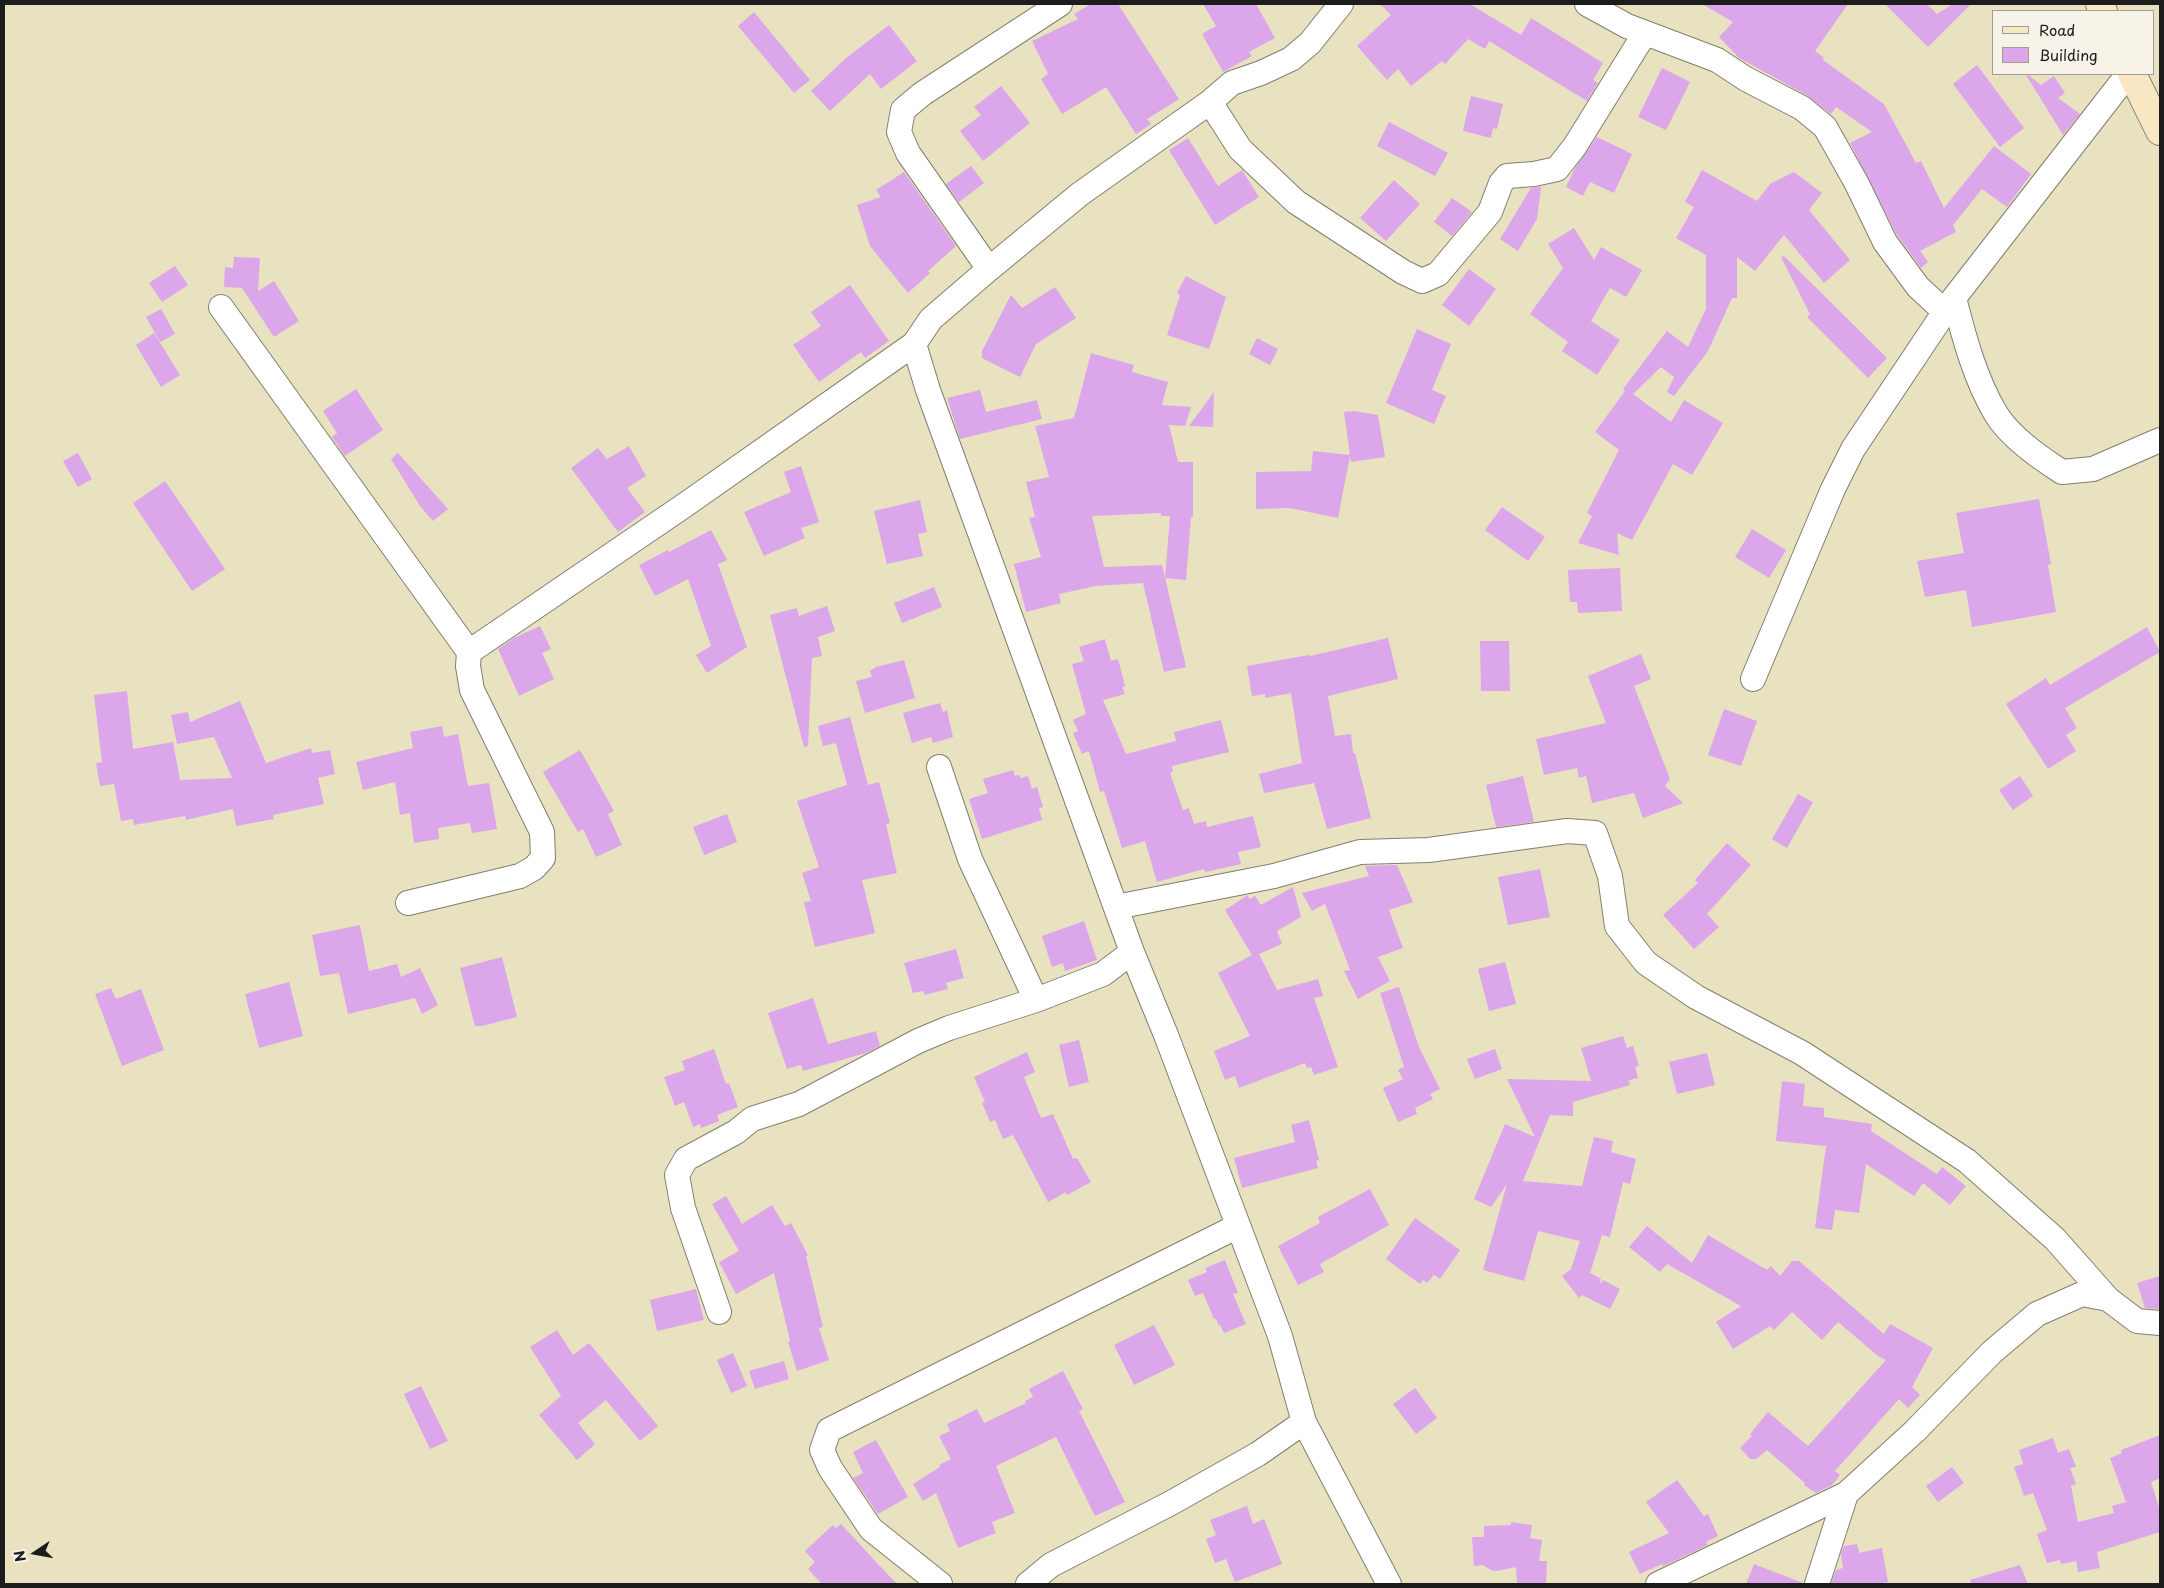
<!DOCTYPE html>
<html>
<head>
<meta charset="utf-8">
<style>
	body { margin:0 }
	#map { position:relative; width:2164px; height:1588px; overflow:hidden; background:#e8e2c0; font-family:"Playpen Sans",sans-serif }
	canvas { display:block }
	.frame { position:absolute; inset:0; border:5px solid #1c1c1c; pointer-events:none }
	.legend { position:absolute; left:1992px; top:10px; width:162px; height:65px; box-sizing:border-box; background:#f7f3e8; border:1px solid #9f9d96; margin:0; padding:6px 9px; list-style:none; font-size:15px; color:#1c1c1c }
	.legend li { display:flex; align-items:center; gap:10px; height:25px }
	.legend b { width:25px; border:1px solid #9f9d96 }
	.north { position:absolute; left:10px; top:1528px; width:50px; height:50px; -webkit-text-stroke:4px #f7f3e8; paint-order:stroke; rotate:258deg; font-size:14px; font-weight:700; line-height:20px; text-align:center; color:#1c1c1c }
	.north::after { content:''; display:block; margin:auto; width:18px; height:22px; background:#1c1c1c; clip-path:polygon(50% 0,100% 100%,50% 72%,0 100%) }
</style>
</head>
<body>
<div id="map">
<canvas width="2164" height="1588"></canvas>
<div class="frame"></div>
<ul class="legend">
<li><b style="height:6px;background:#f9e7c3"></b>Road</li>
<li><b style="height:14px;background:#dca6ea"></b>Building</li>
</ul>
<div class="north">N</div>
</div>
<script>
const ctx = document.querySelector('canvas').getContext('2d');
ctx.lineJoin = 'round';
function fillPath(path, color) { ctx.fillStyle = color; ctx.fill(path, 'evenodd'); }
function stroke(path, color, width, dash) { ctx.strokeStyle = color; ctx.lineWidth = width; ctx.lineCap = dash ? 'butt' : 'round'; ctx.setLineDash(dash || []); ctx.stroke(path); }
const building = new Path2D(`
	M 1091,4 L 1118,4 L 1179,99 L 1147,119 L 1151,124 L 1136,134 L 1106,87 L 1062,114 L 1041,79 L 1048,74 L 1032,41 L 1078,19 L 1074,14 Z
	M 1203,4 L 1256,4 L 1275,38 L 1249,52 L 1252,56 L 1223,72 L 1202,34 L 1216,26 Z
	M 1380,4 L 1470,4 L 1521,35 L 1531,18 L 1603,63 L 1593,80 L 1598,83 L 1587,101 L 1489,41 L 1485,49 L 1468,39 L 1445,64 L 1442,61 L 1411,86 L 1398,69 L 1387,80 L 1357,46 L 1391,15 Z
	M 1702,4 L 1848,4 L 1815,51 L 1824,58 L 1823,60 L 1884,104 L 1916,163 L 1921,161 L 1944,208 L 1994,146 L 2031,174 L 2007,207 L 1982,189 L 1953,225 L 1956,232 L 1920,251 L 1928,262 L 1921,268 L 1897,235 L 1850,143 L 1872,132 L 1836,107 L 1831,114 L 1808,96 L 1739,58 L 1719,37 L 1733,22 Z
	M 1885,4 L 1927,4 L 1937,14 L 1953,4 L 1971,4 L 1928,47 Z
	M 754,12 L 810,80 L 794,93 L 738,26 Z
	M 889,25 L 917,61 L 881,89 L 870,74 L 830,111 L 811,91 L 845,59 Z
	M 1977,65 L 2024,128 L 2000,147 L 1953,84 Z
	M 1662,68 L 1690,82 L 1666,130 L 1638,117 Z
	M 2027,74 L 2041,85 L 2054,76 L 2065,93 L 2058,98 L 2080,114 L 2063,135 L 2026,75 Z
	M 1001,86 L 1030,123 L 983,161 L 960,131 L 981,115 L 974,107 Z
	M 1471,96 L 1503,104 L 1497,129 L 1493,128 L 1491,138 L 1463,131 Z
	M 1389,122 L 1448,153 L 1435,176 L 1377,146 Z
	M 1597,137 L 1632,154 L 1614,193 L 1590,182 L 1583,196 L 1566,187 L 1575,168 Z
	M 1188,138 L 1218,186 L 1242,170 L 1259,197 L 1215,225 L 1169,150 Z
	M 971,166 L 984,183 L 959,202 L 946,184 Z
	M 1702,170 L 1757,201 L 1770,184 L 1794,172 L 1822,193 L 1809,210 L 1850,260 L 1824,283 L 1784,235 L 1755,271 L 1737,257 L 1737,298 L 1732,298 L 1708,351 L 1674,396 L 1667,392 L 1674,377 L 1661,367 L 1633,394 L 1671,422 L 1684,400 L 1723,423 L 1692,475 L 1673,464 L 1632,540 L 1617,533 L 1619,555 L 1578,543 L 1592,516 L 1587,513 L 1619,450 L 1595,432 L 1625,391 L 1623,389 L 1667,331 L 1688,347 L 1706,309 L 1706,255 L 1676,238 L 1694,207 L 1685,202 Z
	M 904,172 L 956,246 L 928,271 L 930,273 L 908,293 L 870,246 L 857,205 L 881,197 L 876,190 Z
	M 1394,180 L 1420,204 L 1386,241 L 1360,218 Z
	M 1541,187 L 1537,219 L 1518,251 L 1500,239 L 1531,188 Z
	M 1452,198 L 1472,212 L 1452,236 L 1434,222 Z
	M 1574,228 L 1594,260 L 1601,247 L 1642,270 L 1626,297 L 1610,288 L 1591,321 L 1620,340 L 1597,375 L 1562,351 L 1568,342 L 1530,314 L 1563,268 L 1548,244 Z
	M 1784,256 L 1887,358 L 1868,378 L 1807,317 L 1810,314 L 1781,257 Z
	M 234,257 L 260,258 L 258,291 L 274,281 L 299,321 L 274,337 L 242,288 L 224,287 L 225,267 L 233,268 Z
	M 175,266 L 188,285 L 162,302 L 149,283 Z
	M 1469,269 L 1496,289 L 1469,326 L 1442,305 Z
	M 1186,276 L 1226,297 L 1209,349 L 1167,335 L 1180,295 L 1177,293 Z
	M 850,285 L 889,341 L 865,358 L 861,352 L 819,382 L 793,345 L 821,326 L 811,312 Z
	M 1055,287 L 1076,318 L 1036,344 L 1020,377 L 982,358 L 982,351 L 1011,295 L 1022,308 Z
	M 161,309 L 175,334 L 160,342 L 146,317 Z
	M 1417,329 L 1451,344 L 1432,390 L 1446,396 L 1434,424 L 1386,403 Z
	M 154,333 L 180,375 L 161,387 L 136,345 Z
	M 1257,338 L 1278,349 L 1270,365 L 1249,354 Z
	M 1091,353 L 1134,365 L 1132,372 L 1168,382 L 1162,405 L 1191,407 L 1185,426 L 1169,425 L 1178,462 L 1193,462 L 1193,517 L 1191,517 L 1186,580 L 1165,578 L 1170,516 L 1161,516 L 1161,513 L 1092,516 L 1104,567 L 1162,565 L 1186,667 L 1164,672 L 1143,583 L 1096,586 L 1059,594 L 1061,603 L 1026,612 L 1014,564 L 1041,557 L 1029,518 L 1035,517 L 1026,482 L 1049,477 L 1035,426 L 1074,418 Z
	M 356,389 L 383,430 L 345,456 L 332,437 L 337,433 L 323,411 Z
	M 980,390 L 986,412 L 1037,400 L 1042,419 L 960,439 L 947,398 Z
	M 1214,392 L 1213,427 L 1189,426 Z
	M 1354,411 L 1378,415 L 1385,457 L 1351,462 L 1350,456 L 1338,518 L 1289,508 L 1256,509 L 1256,472 L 1311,471 L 1313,451 L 1350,455 L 1344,412 Z
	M 629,446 L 646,476 L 627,488 L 645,512 L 618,532 L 571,468 L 598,448 L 607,459 Z
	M 78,453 L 92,479 L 78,487 L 63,461 Z
	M 398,453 L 448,509 L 433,521 L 420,506 L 391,459 Z
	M 801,466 L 819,522 L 801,528 L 805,538 L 764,556 L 744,512 L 791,492 L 784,472 Z
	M 165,481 L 225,569 L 192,591 L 133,503 Z
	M 2039,499 L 2051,564 L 2048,565 L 2056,612 L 1972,627 L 1966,590 L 1925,597 L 1917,561 L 1964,553 L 1956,513 Z
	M 920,500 L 927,532 L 918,534 L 923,556 L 887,564 L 874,511 Z
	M 1502,507 L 1545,537 L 1528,561 L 1485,530 Z
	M 1752,529 L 1786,550 L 1769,578 L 1735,557 Z
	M 711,530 L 727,560 L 718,564 L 747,647 L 707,673 L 696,655 L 711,646 L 688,579 L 655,596 L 639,565 L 668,550 L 669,552 Z
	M 1620,568 L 1622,611 L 1578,613 L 1577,602 L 1570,602 L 1568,570 Z
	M 934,587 L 942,607 L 902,623 L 894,603 Z
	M 827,606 L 835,631 L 818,637 L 822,656 L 812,658 L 808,746 L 804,747 L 770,615 L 797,608 L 799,616 Z
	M 540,626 L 551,649 L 542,653 L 554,679 L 519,696 L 498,649 L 514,638 Z
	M 2147,627 L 2160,652 L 2065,708 L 2077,728 L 2066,735 L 2076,751 L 2048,769 L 2006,704 L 2046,678 L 2050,685 Z
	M 1388,638 L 1398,679 L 1328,696 L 1335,736 L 1351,734 L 1353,753 L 1355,753 L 1371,818 L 1327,829 L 1314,783 L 1264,793 L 1259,774 L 1302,763 L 1291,693 L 1265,698 L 1265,694 L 1252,696 L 1247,666 L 1309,655 L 1310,656 Z
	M 1105,639 L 1111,661 L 1118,659 L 1125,686 L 1122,687 L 1125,694 L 1103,700 L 1126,754 L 1176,741 L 1174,732 L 1221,720 L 1229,752 L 1172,766 L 1173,772 L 1170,773 L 1183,810 L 1189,808 L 1194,824 L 1206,821 L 1207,827 L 1253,816 L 1261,847 L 1238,852 L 1241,864 L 1205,872 L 1204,869 L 1157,882 L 1145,841 L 1122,848 L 1104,791 L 1100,792 L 1089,751 L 1082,754 L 1073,733 L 1078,731 L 1073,720 L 1086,714 L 1072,664 L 1084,661 L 1079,647 Z
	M 1480,641 L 1509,641 L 1510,691 L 1481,691 Z
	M 1641,654 L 1651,679 L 1634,686 L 1670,779 L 1665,786 L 1683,803 L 1643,818 L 1634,793 L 1592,803 L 1586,776 L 1579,778 L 1577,768 L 1544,775 L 1536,739 L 1606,723 L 1588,676 Z
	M 904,660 L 915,698 L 865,713 L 856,681 L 872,677 L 870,671 L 876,667 Z
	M 127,691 L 133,749 L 173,742 L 180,780 L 232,778 L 214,737 L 177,744 L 171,715 L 188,712 L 190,722 L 240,701 L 266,763 L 311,748 L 312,753 L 330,750 L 335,774 L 318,778 L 324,804 L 273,815 L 274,819 L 236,826 L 233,809 L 186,820 L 185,816 L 134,825 L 133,819 L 121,821 L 114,784 L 100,786 L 96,763 L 102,762 L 94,695 Z
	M 940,703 L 943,712 L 947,710 L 953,737 L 933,743 L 931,737 L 912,743 L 903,713 Z
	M 1724,709 L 1757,721 L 1741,766 L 1708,755 Z
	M 850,717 L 868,785 L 879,782 L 890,823 L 886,824 L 897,873 L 862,880 L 875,933 L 815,947 L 804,902 L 811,901 L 802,873 L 819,867 L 797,801 L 847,785 L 836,743 L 823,746 L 818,726 Z
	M 442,726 L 444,737 L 458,734 L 468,786 L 489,783 L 497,829 L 472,833 L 470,823 L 438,828 L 439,839 L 414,843 L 410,813 L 400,815 L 395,782 L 363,790 L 356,762 L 413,748 L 410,732 Z
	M 580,750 L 614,811 L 608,814 L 622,845 L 596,857 L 583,829 L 578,832 L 543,772 Z
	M 1013,770 L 1015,776 L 1020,775 L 1020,778 L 1028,776 L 1032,789 L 1037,787 L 1043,807 L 1039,808 L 1042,820 L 982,839 L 969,799 L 988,793 L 983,779 Z
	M 1523,776 L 1534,822 L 1496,827 L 1486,785 Z
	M 2020,776 L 2033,796 L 2013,810 L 1999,790 Z
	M 1798,794 L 1813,802 L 1787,848 L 1772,839 Z
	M 727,814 L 737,842 L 704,855 L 693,827 Z
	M 1727,843 L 1751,865 L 1707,914 L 1719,927 L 1694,949 L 1663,915 L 1698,883 L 1695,880 Z
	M 1397,865 L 1413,902 L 1389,910 L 1403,948 L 1378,957 L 1390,981 L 1358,999 L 1344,971 L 1350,970 L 1325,904 L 1312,911 L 1302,893 L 1369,876 L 1365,866 Z
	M 1540,869 L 1550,917 L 1508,925 L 1498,877 Z
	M 1293,887 L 1301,917 L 1277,931 L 1282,944 L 1259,954 L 1277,990 L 1318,979 L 1323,996 L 1314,998 L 1338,1067 L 1314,1075 L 1311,1067 L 1307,1068 L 1305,1063 L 1239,1088 L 1235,1076 L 1225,1080 L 1214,1051 L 1250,1036 L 1218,973 L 1252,955 L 1225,910 L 1248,895 L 1249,899 L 1255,896 L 1261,905 Z
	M 1084,921 L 1097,960 L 1065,971 L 1063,963 L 1052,967 L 1042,936 Z
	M 360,925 L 369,971 L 397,964 L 401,977 L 420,968 L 438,1005 L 422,1014 L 415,998 L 348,1014 L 339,973 L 320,976 L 312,935 Z
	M 956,949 L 964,978 L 946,983 L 948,989 L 924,995 L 924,991 L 913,993 L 904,963 Z
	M 502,957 L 517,1017 L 482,1026 L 475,1026 L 460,968 Z
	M 1505,962 L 1516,1004 L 1489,1011 L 1478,969 Z
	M 289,982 L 303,1036 L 259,1048 L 245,994 Z
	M 1399,987 L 1419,1047 L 1440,1089 L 1430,1094 L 1433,1099 L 1415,1108 L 1417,1114 L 1398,1122 L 1383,1088 L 1403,1079 L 1398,1070 L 1404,1067 L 1380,993 Z
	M 111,988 L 116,999 L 141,989 L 164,1050 L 122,1066 L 95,994 Z
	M 813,998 L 828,1044 L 876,1031 L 880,1046 L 866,1053 L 803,1071 L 801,1065 L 787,1069 L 768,1013 Z
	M 1623,1036 L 1627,1048 L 1633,1046 L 1639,1066 L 1635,1067 L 1638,1078 L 1626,1081 L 1629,1081 L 1630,1085 L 1573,1102 L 1573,1116 L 1550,1115 L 1523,1181 L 1582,1186 L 1594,1137 L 1613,1141 L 1611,1152 L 1636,1159 L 1630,1184 L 1623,1182 L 1610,1237 L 1602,1235 L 1590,1273 L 1601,1279 L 1599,1285 L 1603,1280 L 1620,1289 L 1610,1309 L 1582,1295 L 1579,1298 L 1562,1276 L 1571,1269 L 1580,1241 L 1538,1231 L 1524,1281 L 1483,1270 L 1507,1184 L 1491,1207 L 1474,1199 L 1505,1124 L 1535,1137 L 1507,1079 L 1591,1081 L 1581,1048 Z
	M 1079,1040 L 1089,1082 L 1069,1087 L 1059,1045 Z
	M 714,1049 L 726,1084 L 729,1083 L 738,1107 L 717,1115 L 719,1121 L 701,1128 L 700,1124 L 693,1127 L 684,1102 L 675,1106 L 664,1077 L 685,1070 L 682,1061 Z
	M 1495,1049 L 1502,1069 L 1475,1079 L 1467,1059 Z
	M 1027,1052 L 1035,1072 L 1024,1077 L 1041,1118 L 1053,1114 L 1073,1159 L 1077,1158 L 1091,1182 L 1067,1195 L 1066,1192 L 1048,1202 L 1013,1135 L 1003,1139 L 995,1120 L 990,1122 L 982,1103 L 985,1102 L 974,1077 Z
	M 1707,1053 L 1715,1085 L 1677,1094 L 1669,1062 Z
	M 1782,1081 L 1805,1084 L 1803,1106 L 1824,1108 L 1824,1117 L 1872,1124 L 1871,1131 L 1937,1174 L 1942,1167 L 1966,1186 L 1950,1205 L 1923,1183 L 1914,1196 L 1866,1164 L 1859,1213 L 1835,1210 L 1832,1230 L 1815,1228 L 1826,1146 L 1776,1141 Z
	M 1309,1120 L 1319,1160 L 1316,1161 L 1318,1168 L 1242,1188 L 1234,1158 L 1295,1142 L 1291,1125 Z
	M 1370,1189 L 1389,1225 L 1320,1264 L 1324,1272 L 1298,1285 L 1278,1246 L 1320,1223 L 1318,1217 Z
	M 726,1196 L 742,1224 L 772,1205 L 785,1226 L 791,1223 L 808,1255 L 806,1256 L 823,1327 L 819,1328 L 829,1360 L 797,1371 L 788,1342 L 790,1341 L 774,1273 L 736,1294 L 719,1262 L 739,1251 L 712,1204 Z
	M 1415,1218 L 1460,1250 L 1440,1279 L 1434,1275 L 1427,1283 L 1423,1280 L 1420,1284 L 1386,1259 Z
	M 1647,1226 L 1692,1263 L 1708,1235 L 1767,1270 L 1771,1266 L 1780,1276 L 1792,1261 L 1799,1261 L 1884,1334 L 1890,1324 L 1933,1348 L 1912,1387 L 1920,1395 L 1908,1408 L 1899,1399 L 1835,1471 L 1840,1475 L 1832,1485 L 1816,1493 L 1804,1485 L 1805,1483 L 1767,1450 L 1756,1459 L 1750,1459 L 1740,1448 L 1752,1436 L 1750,1434 L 1768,1412 L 1808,1446 L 1886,1360 L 1878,1356 L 1838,1322 L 1822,1340 L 1792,1312 L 1774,1330 L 1770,1326 L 1733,1349 L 1716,1322 L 1741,1306 L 1667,1264 L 1660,1272 L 1629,1247 Z
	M 1225,1260 L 1238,1293 L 1233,1294 L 1246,1324 L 1224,1333 L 1220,1325 L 1219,1326 L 1216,1319 L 1214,1319 L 1203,1293 L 1195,1296 L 1188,1280 L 1207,1272 L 1205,1268 Z
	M 2160,1276 L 2160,1309 L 2145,1308 L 2137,1283 Z
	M 696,1289 L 704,1320 L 657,1331 L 650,1300 Z
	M 1154,1325 L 1175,1365 L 1134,1385 L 1114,1345 Z
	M 557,1330 L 573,1355 L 589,1343 L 658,1426 L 640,1441 L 606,1400 L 578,1423 L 595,1444 L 577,1460 L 539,1415 L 561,1396 L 530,1347 Z
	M 733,1353 L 747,1386 L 731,1393 L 717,1360 Z
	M 784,1361 L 789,1379 L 755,1389 L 749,1371 Z
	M 1063,1371 L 1083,1409 L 1079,1411 L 1125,1502 L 1095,1516 L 1056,1437 L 996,1466 L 1015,1513 L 992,1522 L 996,1533 L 958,1548 L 936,1493 L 923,1501 L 913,1484 L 940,1467 L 939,1465 L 951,1459 L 939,1436 L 950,1431 L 947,1424 L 977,1409 L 984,1423 L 1026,1403 L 1025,1401 L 1033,1397 L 1029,1389 Z
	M 421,1386 L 448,1441 L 430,1449 L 404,1394 Z
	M 1415,1388 L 1437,1418 L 1416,1434 L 1393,1404 Z
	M 2160,1435 L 2160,1478 L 2151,1482 L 2160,1511 L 2160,1532 L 2097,1552 L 2100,1568 L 2078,1572 L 2076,1561 L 2061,1564 L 2060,1560 L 2047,1563 L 2037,1534 L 2047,1530 L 2033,1493 L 2024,1496 L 2014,1467 L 2023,1464 L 2019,1450 L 2053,1438 L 2058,1453 L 2069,1449 L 2076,1467 L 2070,1468 L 2076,1484 L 2071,1486 L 2078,1522 L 2114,1513 L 2112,1506 L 2126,1502 L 2110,1458 L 2122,1453 L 2121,1450 Z
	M 876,1440 L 908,1497 L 878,1514 L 853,1478 L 863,1473 L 853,1452 Z
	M 1952,1467 L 1964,1483 L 1938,1502 L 1926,1486 Z
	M 1677,1480 L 1704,1516 L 1708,1514 L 1718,1536 L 1706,1542 L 1708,1545 L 1663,1566 L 1662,1564 L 1640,1574 L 1629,1552 L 1669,1533 L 1646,1502 Z
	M 1247,1506 L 1253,1524 L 1264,1519 L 1282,1564 L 1235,1582 L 1226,1559 L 1215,1563 L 1206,1539 L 1216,1535 L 1210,1520 Z
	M 1511,1522 L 1532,1525 L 1530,1538 L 1542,1540 L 1539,1561 L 1547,1561 L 1546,1584 L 1517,1584 L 1516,1567 L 1497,1571 L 1491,1570 L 1483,1565 L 1474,1566 L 1472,1537 L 1484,1537 L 1484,1526 L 1511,1525 Z
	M 841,1524 L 877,1563 L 897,1584 L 822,1584 L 808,1569 L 815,1562 L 805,1551 L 833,1525 L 836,1528 Z
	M 1857,1544 L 1859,1553 L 1882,1548 L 1888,1582 L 1874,1584 L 1831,1584 L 1836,1570 L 1843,1568 L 1841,1554 L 1844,1546 Z
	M 1754,1564 L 1803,1583 L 1803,1584 L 1746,1584 Z
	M 2020,1565 L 2028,1584 L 1971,1584 L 1970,1580 Z`);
const minor = new Path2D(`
	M 1587,4 L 1627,26 L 1717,60 L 1746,79 L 1802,108 L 1825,127 L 1857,184 L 1885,242 L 1918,287 L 1945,312
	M 1210,102 L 1240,149 L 1296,202 L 1403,272 L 1422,281 L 1438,274 L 1490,212 L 1501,183 L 1507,176 L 1534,174 L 1557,169 L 1575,146 L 1645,33
	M 989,269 L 908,153 L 899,132 L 903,110 L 922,94 L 1060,4
	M 1954,298 C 1964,337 1975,379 1996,414 C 2010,437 2039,457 2062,472 L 2093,469 L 2160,440
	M 221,307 L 469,652
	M 914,344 L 928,390 L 1132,952 L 1166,1035 L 1280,1336 L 1304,1422 L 1258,1454 L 1171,1503 L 1051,1565 L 1028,1584
	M 1753,679 L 1833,489 L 1853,449 L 1954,298 L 2128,74
	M 939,767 L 970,859 L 1036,1000
	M 408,903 L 520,876 L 534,868 L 543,858 L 542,832 L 472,690 L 468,666 L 469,652 L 685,505 L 914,344 L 931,319 L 989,269 L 1080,194 L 1210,102 L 1232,83 L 1261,73 L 1291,59 L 1310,43 L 1341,4
	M 1116,907 L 1274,876 L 1360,852 L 1429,850 L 1567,831 L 1595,833 L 1610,876 L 1617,926 L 1646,963 L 1696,997 L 1802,1053 L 1967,1161 L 2055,1239 L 2108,1299
	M 719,1312 L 683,1208 L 677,1175 L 686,1159 L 736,1132 L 752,1119 L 799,1104 L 918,1041 L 949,1028 L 1036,1000 L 1103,974 L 1132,952
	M 1304,1422 L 1389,1584
	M 940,1584 L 871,1529 L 830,1468 L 822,1450 L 829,1430 L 1238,1226
	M 1658,1584 L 1846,1494
	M 1817,1584 L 1846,1494 L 1915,1431 L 1992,1352 L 2037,1314 L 2082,1294 L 2108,1299 L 2137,1321 L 2160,1323`);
const secondary = new Path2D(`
	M 2100,4 L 2103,11
	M 2132,74 L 2160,131`);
fillPath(building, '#dca6ea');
stroke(minor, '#827f6e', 26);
stroke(secondary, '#827f6e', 30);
stroke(minor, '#fff', 24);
stroke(secondary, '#f9e7c3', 28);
</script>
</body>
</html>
